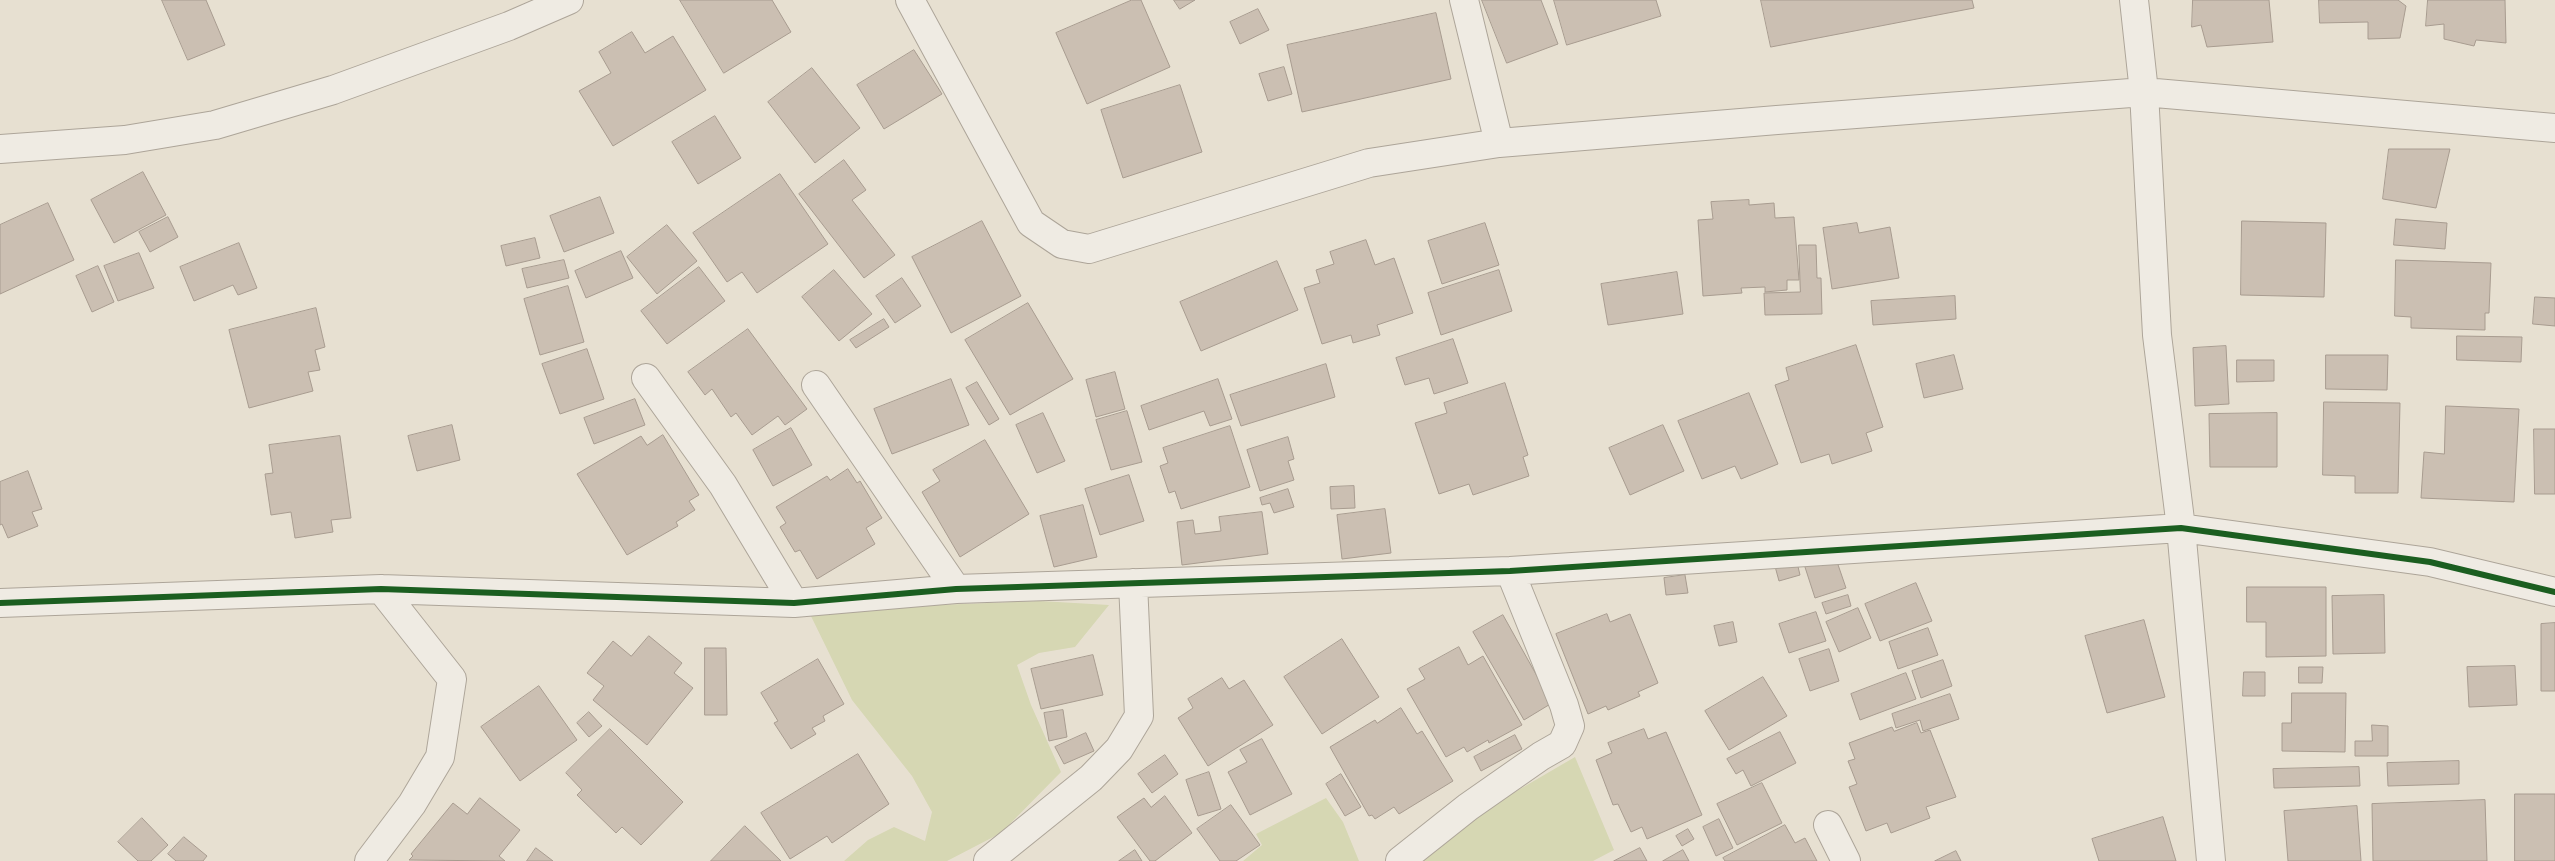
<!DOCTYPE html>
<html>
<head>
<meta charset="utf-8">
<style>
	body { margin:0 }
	canvas { display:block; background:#e7e0d1 }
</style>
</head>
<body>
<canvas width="2555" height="861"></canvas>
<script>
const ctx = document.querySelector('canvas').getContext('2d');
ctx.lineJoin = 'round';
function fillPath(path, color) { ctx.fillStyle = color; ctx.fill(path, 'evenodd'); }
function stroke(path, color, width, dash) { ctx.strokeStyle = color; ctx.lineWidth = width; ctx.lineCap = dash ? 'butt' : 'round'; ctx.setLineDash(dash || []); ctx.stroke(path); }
const green = new Path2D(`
	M 1040,601 L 1109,605 L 1075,647 L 1039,653 L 1017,665 L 1031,705 L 1061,772 L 1001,833 L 947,861 L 844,861 L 868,840 L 894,827 L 925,841 L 932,812 L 912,776 L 852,700 L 808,610 Z
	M 1575,757 L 1614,850 L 1593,861 L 1414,861 L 1448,831 Z
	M 1326,798 L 1343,822 L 1359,861 L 1243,861 L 1262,845 L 1256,834 Z`);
const building = new Path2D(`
	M 162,0 L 206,0 L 225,45 L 188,60 Z
	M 680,0 L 772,0 L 791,32 L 724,73 Z
	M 1132,0 L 1141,0 L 1170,67 L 1087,104 L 1056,33 Z
	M 1174,0 L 1195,0 L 1180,9 Z
	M 1482,0 L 1541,0 L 1558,44 L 1507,63 Z
	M 1554,0 L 1656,0 L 1661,16 L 1567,45 Z
	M 1761,0 L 1972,0 L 1974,8 L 1771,47 Z
	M 2193,0 L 2269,0 L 2273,42 L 2207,47 L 2201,25 L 2192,27 Z
	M 2319,0 L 2398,0 L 2406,6 L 2400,38 L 2368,39 L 2368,22 L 2320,23 Z
	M 2428,0 L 2505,0 L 2506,43 L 2476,40 L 2474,46 L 2444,39 L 2444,24 L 2426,26 Z
	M 1258,9 L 1269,30 L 1240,44 L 1230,22 Z
	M 1436,13 L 1451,79 L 1302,112 L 1287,45 Z
	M 632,32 L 645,53 L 673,36 L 706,90 L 613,146 L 579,91 L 611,73 L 599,52 Z
	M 914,50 L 942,94 L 884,129 L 857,85 Z
	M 1284,67 L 1292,94 L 1268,101 L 1259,74 Z
	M 812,68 L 860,128 L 815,163 L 768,102 Z
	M 1180,85 L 1202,152 L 1123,178 L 1101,110 Z
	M 715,116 L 741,158 L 698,184 L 672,142 Z
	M 2389,149 L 2450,149 L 2436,208 L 2383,199 Z
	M 844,160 L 866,190 L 852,200 L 895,255 L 864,278 L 799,194 Z
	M 143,172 L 166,215 L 114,243 L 91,200 Z
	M 780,174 L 828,244 L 757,293 L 742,272 L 727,282 L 693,233 Z
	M 600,197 L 614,233 L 564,252 L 550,216 Z
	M 1749,200 L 1749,205 L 1774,203 L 1775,218 L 1794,217 L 1799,280 L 1787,280 L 1787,290 L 1765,292 L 1765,287 L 1741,288 L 1742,293 L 1703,296 L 1698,220 L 1713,219 L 1711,202 Z
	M 48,203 L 74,260 L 0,294 L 0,225 Z
	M 168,217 L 178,237 L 150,252 L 139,232 Z
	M 2396,219 L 2447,223 L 2445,249 L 2394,245 Z
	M 982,221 L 1021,296 L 951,333 L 912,257 Z
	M 2242,221 L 2326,223 L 2324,297 L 2241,295 Z
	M 1485,223 L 1499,265 L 1442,284 L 1428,241 Z
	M 1857,223 L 1859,233 L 1890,227 L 1899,278 L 1832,289 L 1823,228 Z
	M 667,225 L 697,261 L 657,294 L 627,257 Z
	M 535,238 L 540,258 L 506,266 L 501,246 Z
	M 1366,240 L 1375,265 L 1394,258 L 1413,313 L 1377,325 L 1380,335 L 1353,343 L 1351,335 L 1322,344 L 1304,288 L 1320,283 L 1316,270 L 1334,264 L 1330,252 Z
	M 239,243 L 257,288 L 238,295 L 233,285 L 194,301 L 180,267 Z
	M 1799,245 L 1816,245 L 1817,278 L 1821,278 L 1822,314 L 1765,315 L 1764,293 L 1800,292 Z
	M 621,251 L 633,278 L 586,298 L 575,271 Z
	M 139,253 L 154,288 L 118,301 L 104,266 Z
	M 564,260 L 569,278 L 527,288 L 522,269 Z
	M 2396,260 L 2491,263 L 2489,313 L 2485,313 L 2485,330 L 2411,328 L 2411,317 L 2395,316 Z
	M 1277,261 L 1298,310 L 1201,351 L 1180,302 Z
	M 98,266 L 114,302 L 92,312 L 76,276 Z
	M 699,267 L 725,301 L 667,344 L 641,311 Z
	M 834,270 L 872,314 L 839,341 L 802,297 Z
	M 1499,270 L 1512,311 L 1441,335 L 1428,293 Z
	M 1677,272 L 1683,314 L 1608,325 L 1601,284 Z
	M 902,278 L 921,306 L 895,323 L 876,296 Z
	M 568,286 L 584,342 L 540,355 L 524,299 Z
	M 1955,296 L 1956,319 L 1873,325 L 1871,301 Z
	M 2535,297 L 2555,298 L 2555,326 L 2533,324 Z
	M 1028,303 L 1073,379 L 1010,415 L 965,340 Z
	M 316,308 L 325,347 L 315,350 L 320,370 L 308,372 L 313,391 L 249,408 L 229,330 Z
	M 884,319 L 889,327 L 856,348 L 850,340 Z
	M 748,329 L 807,409 L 785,425 L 778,416 L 752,435 L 736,413 L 731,417 L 712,389 L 705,395 L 688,372 Z
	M 2457,336 L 2522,337 L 2521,362 L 2457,360 Z
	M 1453,339 L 1468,383 L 1434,394 L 1429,378 L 1405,385 L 1396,358 Z
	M 1856,345 L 1883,427 L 1866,433 L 1872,451 L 1832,464 L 1829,454 L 1801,463 L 1775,385 L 1789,380 L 1786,368 Z
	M 2226,346 L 2229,404 L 2195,406 L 2193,348 Z
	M 587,349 L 604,399 L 560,414 L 542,364 Z
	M 1954,355 L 1963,389 L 1924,398 L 1916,364 Z
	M 2326,355 L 2388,355 L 2387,390 L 2326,389 Z
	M 2237,360 L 2274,360 L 2274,381 L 2237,382 Z
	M 1326,364 L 1335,397 L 1241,426 L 1230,395 Z
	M 1115,372 L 1125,409 L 1096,417 L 1086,380 Z
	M 951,379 L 969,425 L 892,454 L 874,409 Z
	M 1218,379 L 1232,419 L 1210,426 L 1204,411 L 1149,430 L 1141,406 Z
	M 977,382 L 999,419 L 989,425 L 966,388 Z
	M 1505,383 L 1528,455 L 1523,457 L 1529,476 L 1473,495 L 1469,484 L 1439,494 L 1415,423 L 1447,413 L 1444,403 Z
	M 1749,393 L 1778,464 L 1741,479 L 1735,466 L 1702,479 L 1678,421 Z
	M 635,399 L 645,425 L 594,444 L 584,418 Z
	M 2324,402 L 2400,403 L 2398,493 L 2355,493 L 2355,476 L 2323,475 Z
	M 2446,406 L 2519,409 L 2514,502 L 2421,498 L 2424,452 L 2444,454 Z
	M 1127,411 L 1142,462 L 1111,470 L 1096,420 Z
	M 1043,413 L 1065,461 L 1037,473 L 1016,425 Z
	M 2277,413 L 2277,467 L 2210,467 L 2209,414 Z
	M 452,425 L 460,460 L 417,471 L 408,436 Z
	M 1663,425 L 1684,471 L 1630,495 L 1609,448 Z
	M 1230,426 L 1250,487 L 1181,509 L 1175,491 L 1169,493 L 1160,466 L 1168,463 L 1163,448 Z
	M 791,428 L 812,465 L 773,486 L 753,450 Z
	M 2534,429 L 2555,429 L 2555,494 L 2535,494 Z
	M 663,435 L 699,495 L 689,501 L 695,510 L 676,522 L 678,526 L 627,555 L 577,474 L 641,436 L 647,445 Z
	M 340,436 L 351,518 L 331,520 L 333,532 L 295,538 L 291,512 L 271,515 L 265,474 L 273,473 L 269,445 Z
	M 1288,437 L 1294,459 L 1288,461 L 1294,480 L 1260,491 L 1247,450 Z
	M 985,440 L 1029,514 L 960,557 L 922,492 L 940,481 L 933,470 Z
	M 848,469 L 857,483 L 860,481 L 882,518 L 866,528 L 875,544 L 817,579 L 800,550 L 795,552 L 780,527 L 786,523 L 776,507 L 827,476 L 830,480 Z
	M 28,471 L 42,509 L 32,512 L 38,526 L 8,538 L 2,524 L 0,525 L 0,482 Z
	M 1129,475 L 1144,521 L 1100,535 L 1085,489 Z
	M 1354,486 L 1355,508 L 1331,509 L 1330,487 Z
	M 1288,489 L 1294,507 L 1274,513 L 1270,503 L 1262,505 L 1260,498 Z
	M 1083,505 L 1097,557 L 1054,567 L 1040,516 Z
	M 1385,509 L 1391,553 L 1342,559 L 1337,515 Z
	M 1262,512 L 1268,554 L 1182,565 L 1177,522 L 1193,520 L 1195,534 L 1221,531 L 1219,517 Z
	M 1833,550 L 1846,588 L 1815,598 L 1803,561 Z
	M 1795,554 L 1800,575 L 1779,581 L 1773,559 Z
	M 1685,575 L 1688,593 L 1666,595 L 1664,578 Z
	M 1916,583 L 1932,621 L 1880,641 L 1865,604 Z
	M 2247,587 L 2326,587 L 2326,656 L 2266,657 L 2266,622 L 2247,622 Z
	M 1848,595 L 1851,606 L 1826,614 L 1822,603 Z
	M 2384,595 L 2385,653 L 2333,654 L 2332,596 Z
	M 1858,608 L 1871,638 L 1839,652 L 1826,622 Z
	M 1816,612 L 1826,641 L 1789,653 L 1779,624 Z
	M 1607,614 L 1610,622 L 1630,614 L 1658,683 L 1638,692 L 1640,696 L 1608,710 L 1606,706 L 1588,714 L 1556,634 Z
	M 1503,615 L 1552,703 L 1524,720 L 1473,632 Z
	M 2144,620 L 2165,697 L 2107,713 L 2085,636 Z
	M 1733,622 L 1737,642 L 1719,646 L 1714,626 Z
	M 2555,623 L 2555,691 L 2541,691 L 2541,624 Z
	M 1928,628 L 1938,655 L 1898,669 L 1889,642 Z
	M 649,636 L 682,663 L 674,673 L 693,688 L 647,745 L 593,700 L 604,686 L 587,673 L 613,641 L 631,656 Z
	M 1342,639 L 1379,697 L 1322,734 L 1284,677 Z
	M 1459,647 L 1468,665 L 1483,656 L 1522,725 L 1489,743 L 1488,740 L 1467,752 L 1464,747 L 1446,757 L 1407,689 L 1425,679 L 1419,669 Z
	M 705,648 L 726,648 L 727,715 L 705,715 Z
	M 1829,649 L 1839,681 L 1810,691 L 1799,659 Z
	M 1093,655 L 1103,695 L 1041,709 L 1031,669 Z
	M 818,659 L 844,704 L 823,716 L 825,721 L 812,728 L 816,734 L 791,749 L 774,723 L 778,721 L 761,693 Z
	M 1943,660 L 1952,686 L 1921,698 L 1912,671 Z
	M 2515,666 L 2517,705 L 2469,707 L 2467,667 Z
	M 2299,667 L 2323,667 L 2322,683 L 2299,683 Z
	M 2244,672 L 2265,672 L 2265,696 L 2243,696 Z
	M 1906,673 L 1916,699 L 1860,720 L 1851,694 Z
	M 1763,677 L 1787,716 L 1729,750 L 1705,711 Z
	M 1222,678 L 1229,689 L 1244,680 L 1273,725 L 1208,766 L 1178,718 L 1193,708 L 1188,699 Z
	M 539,686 L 577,740 L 520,781 L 481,727 Z
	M 2292,693 L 2346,693 L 2345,752 L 2282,751 L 2282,723 L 2291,723 Z
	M 1950,694 L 1959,719 L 1923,731 L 1920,720 L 1896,728 L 1892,714 Z
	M 1401,708 L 1417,734 L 1422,731 L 1453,781 L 1399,814 L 1394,807 L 1375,819 L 1372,815 L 1369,816 L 1330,747 L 1375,720 L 1377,723 Z
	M 1063,710 L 1067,737 L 1049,741 L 1044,713 Z
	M 589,712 L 602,726 L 589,737 L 577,723 Z
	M 1917,723 L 1921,733 L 1930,730 L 1956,797 L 1926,807 L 1930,818 L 1891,833 L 1887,823 L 1866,831 L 1849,787 L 1857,784 L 1848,761 L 1855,759 L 1849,743 L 1892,727 L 1894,731 Z
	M 2372,725 L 2388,726 L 2388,756 L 2355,756 L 2355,741 L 2372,741 Z
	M 610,729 L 683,802 L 641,845 L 622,827 L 616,833 L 577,795 L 582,790 L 566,773 Z
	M 1644,729 L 1648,739 L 1666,732 L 1702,815 L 1647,839 L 1642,827 L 1631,832 L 1618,804 L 1613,805 L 1596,760 L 1612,753 L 1608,743 Z
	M 1780,732 L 1796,763 L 1751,786 L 1743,770 L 1736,774 L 1727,759 Z
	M 1086,733 L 1094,751 L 1064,764 L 1055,747 Z
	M 1515,735 L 1522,749 L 1481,771 L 1474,757 Z
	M 1262,739 L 1292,794 L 1250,815 L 1228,772 L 1247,762 L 1240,750 Z
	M 858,754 L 889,804 L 832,843 L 827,836 L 790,859 L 761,813 Z
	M 1165,755 L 1178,774 L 1152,793 L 1138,774 Z
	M 2459,761 L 2459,784 L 2388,786 L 2387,763 Z
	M 2359,767 L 2360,786 L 2274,788 L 2273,769 Z
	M 1209,772 L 1221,809 L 1198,816 L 1186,780 Z
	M 1341,774 L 1361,807 L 1345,816 L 1326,784 Z
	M 1762,783 L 1782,823 L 1737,845 L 1717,804 Z
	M 2515,794 L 2555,794 L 2555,861 L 2515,861 Z
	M 1165,796 L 1192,833 L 1155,861 L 1150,861 L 1117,817 L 1144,798 L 1151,807 Z
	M 480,798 L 520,830 L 499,856 L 505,861 L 409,860 L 413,856 L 411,854 L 453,803 L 467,814 Z
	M 2485,800 L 2487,861 L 2373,861 L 2372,804 Z
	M 1231,805 L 1260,845 L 1236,861 L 1220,861 L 1197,829 Z
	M 2357,806 L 2361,861 L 2288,861 L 2284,811 Z
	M 2163,817 L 2176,861 L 2099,861 L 2092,839 Z
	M 142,818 L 168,845 L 151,861 L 138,861 L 118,842 Z
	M 1719,819 L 1733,848 L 1716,856 L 1703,827 Z
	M 1785,825 L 1795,843 L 1805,838 L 1817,861 L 1725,861 L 1723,858 Z
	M 745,826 L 781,861 L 711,861 Z
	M 1688,829 L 1694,839 L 1682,846 L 1676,836 Z
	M 184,837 L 207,856 L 203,861 L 176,861 L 168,854 Z
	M 536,848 L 553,861 L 527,861 Z
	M 1640,848 L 1647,861 L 1614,861 Z
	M 1135,850 L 1142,861 L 1119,861 Z
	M 1683,850 L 1689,861 L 1663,861 Z
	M 1956,851 L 1961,861 L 1935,861 Z`);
const minor = new Path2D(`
	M 910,0 L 1031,223 L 1062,244 L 1089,249 L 1369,163 L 1499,143 L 1777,120 L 2144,92 L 2555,128
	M 1464,0 L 1499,143
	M 2134,0 L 2144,92 L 2157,335 L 2181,528 L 2211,861
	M 0,149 L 125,140 L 215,125 L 333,90 L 509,26 L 569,0
	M 646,378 L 723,485 L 794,603
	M 816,385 L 956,589
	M 0,603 L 381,589 L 794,603 L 956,589 L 1510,571 L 2181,528 L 2430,562 L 2555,592
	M 1828,825 L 1846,861
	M 369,861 L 412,804 L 440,757 L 452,679 L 381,589
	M 988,861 L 1091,778 L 1119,749 L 1139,716 L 1133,583
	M 1400,861 L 1468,807 L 1541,756 L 1562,744 L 1570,726 L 1564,705 L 1510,571`);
const cycleway = new Path2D(`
	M 0,603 L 381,589 L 794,603 L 956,589 L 1510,571 L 2181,528 L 2430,562 L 2555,592`);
fillPath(green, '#d6d7b3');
fillPath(building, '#cbbfb2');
stroke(building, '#a89c90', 1);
stroke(minor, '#ada599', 30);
stroke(minor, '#efebe3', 28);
stroke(cycleway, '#1b5e20', 6);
</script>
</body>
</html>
